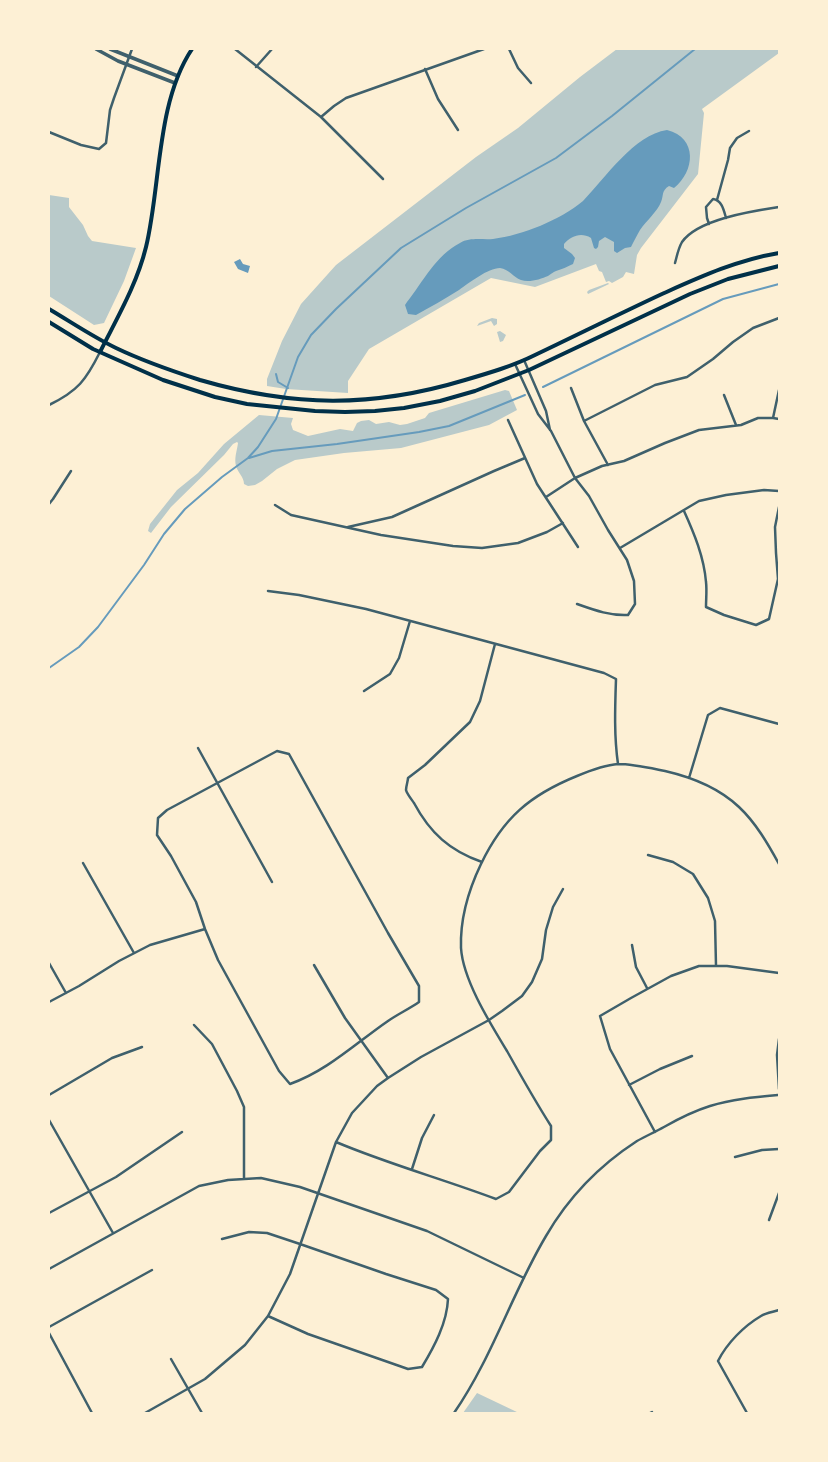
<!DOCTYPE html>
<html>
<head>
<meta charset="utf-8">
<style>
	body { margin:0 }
	#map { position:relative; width:828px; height:1462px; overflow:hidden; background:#fdf0d5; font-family:"PT Sans Narrow",sans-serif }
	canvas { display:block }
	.frame { position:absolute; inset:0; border:50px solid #fdf0d5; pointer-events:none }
</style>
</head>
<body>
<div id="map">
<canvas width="828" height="1462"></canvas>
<div class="frame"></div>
</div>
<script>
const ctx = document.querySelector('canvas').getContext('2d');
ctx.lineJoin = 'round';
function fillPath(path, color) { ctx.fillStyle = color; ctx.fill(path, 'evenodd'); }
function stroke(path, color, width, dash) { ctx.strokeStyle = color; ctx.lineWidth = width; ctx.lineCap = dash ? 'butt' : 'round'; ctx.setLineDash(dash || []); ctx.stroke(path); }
const green = new Path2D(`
	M 617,49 L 779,49 L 779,53 L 702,109 L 704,113 L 698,174 L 641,248 L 637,255 L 634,274 L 626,272 L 623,277 L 612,283 L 609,281 L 606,282 L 602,272 L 599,271 L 596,264 L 535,287 L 491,278 L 369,349 L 348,381 L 348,393 L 286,389 L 267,386 L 267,379 L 282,341 L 301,304 L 336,265 L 476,157 L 518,128 L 580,77 Z
	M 49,195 L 69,198 L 69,207 L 83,225 L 88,236 L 92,241 L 136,248 L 124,281 L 104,323 L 94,325 L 49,296 Z
	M 608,283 L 609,284 L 588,294 L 587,292 L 589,290 Z
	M 492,318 L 497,319 L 497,324 L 494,326 L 491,321 L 477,326 L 479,323 Z
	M 500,331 L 506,335 L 503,341 L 500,342 L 497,332 Z
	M 505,390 L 509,391 L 517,410 L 489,425 L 401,448 L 344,453 L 295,460 L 277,469 L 262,481 L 255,485 L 248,486 L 244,484 C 244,477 238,473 236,466 C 234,458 237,451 238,443 L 237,442 L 233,444 L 224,455 L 171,507 L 151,533 L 148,531 L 150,524 L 177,490 L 198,473 L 224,444 L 259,415 L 293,418 L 291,424 L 293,430 L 308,436 L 340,429 L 353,431 L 357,423 L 361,421 L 369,420 L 376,424 L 389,422 L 400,425 L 407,424 L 425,418 L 429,413 Z
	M 477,1393 L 519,1413 L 463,1413 Z`);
const water = new Path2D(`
	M 667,130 C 698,138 695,171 674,188 L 669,186 C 661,191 664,195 661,202 C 657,212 647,220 640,230 C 637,235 634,241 631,247 L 625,248 L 617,253 L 614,251 L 614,242 L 605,237 L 599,241 L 598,247 L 596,249 L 594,248 L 591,238 C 581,232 571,236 564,244 L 564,248 L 572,254 L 575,258 L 573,264 C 567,267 562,269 556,271 C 553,272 551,274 548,276 C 541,279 529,283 521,280 C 513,277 509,269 500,268 C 488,268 469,283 459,290 C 445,299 430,307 416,315 L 408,314 L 405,305 L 407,302 C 423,282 436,255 460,243 C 470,237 482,240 493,239 C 523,235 560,220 583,201 C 606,177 634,135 667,130 Z
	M 240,259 L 243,264 L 250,266 L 248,273 L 238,269 L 234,262 Z`);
const stream = new Path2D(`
	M 276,374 L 278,382 L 288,388
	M 543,387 L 723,299 L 779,284
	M 249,458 L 272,451 L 337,444 L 419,432 L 449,426 L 525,395
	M 49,668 L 79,647 L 98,627 L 144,565 L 164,534 L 185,509 L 222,477 L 248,458 L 258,447 L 276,419 L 298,357 L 311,335 L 336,309 L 401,248 L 466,208 L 556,158 L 612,116 L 695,49`);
const minor = new Path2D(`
	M 235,49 L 321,117 L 383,179
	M 509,49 L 518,68 L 531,83
	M 256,67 L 272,49
	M 425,69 L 438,99 L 458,130
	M 321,117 L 334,106 L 346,98 L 484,49
	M 49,132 L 81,145 L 99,149 L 106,143 L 110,110 L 114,98 L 132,49
	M 717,200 L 728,160 L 730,148 L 737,138 L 749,131
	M 709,224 L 707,218 L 706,207 L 713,199 C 722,200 724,211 726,218
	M 675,263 C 677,256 678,249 682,242 C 698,219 753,211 779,207
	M 524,360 L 546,411 L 550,430
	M 515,364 L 538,414 L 551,431 L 575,478 L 589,496 L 608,530 L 627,560 L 634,581 L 635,604 L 628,615 C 610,616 594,610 577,604
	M 571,388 L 584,421 L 608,465
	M 724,395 L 736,425
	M 49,405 C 78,391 86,380 100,352
	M 773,418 L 779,390
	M 508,420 L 537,484 L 578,547
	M 584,421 L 655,385 L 687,377 L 713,359 L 733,342 L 753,328 L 779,318
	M 546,497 L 575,478 L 602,466 L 624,461 L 665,443 L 699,430 L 741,425 L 758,418 L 773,418 L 779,419
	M 49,504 L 53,499 L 71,471
	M 275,505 L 291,515 L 381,535 L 453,546 L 482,548 L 518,543 L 547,532 L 563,523
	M 684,511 C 694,533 704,557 706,582 C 707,590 706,599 706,607 L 724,615 L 756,625 L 769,619 L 778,579 L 776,553 L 775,527 L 779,507
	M 348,527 L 392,517 L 494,471 L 525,458
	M 620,548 L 699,501 L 726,495 L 764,490 L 779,491
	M 268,591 L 299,595 L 366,609 L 604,673 L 616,679 C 615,708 614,736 618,764
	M 364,691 L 390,674 L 399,658 L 410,621
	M 198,748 L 272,882
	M 277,751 L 289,754 L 388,933 L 419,986 L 419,1002 C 409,1009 398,1014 388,1021 C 356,1043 327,1071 290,1084 L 279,1071 L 218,960 L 205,929 L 196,902 L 171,856 L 157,835 L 158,818 L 167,810 Z
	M 689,778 L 708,715 L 720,708 L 779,724
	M 648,855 L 673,862 L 693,874 L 708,898 L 715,921 L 716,966
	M 482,862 C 450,851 430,833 414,803 C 412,800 407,794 406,790 C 406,786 408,781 408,778 L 425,765 L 470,722 L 480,701 L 495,644
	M 83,863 L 134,953
	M 632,945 L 636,967 L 647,988
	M 49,963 L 66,993
	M 314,965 L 345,1018 L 388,1078
	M 49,1002 L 79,986 L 119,961 L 150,945 L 205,929
	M 194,1025 L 212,1044 L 237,1091 L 244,1107 L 244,1179
	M 779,1039 L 777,1055 L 779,1089
	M 629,1085 L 660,1069 L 692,1056
	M 49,1095 L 112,1058 L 142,1047
	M 49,1120 L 113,1233
	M 655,1132 L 610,1049 L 600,1016 L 631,998 L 671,976 L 699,966 L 727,966 L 779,973
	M 336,1142 C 388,1164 443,1179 496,1199 L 509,1192 L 540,1151 L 551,1140 L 551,1126 C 535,1101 521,1076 507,1051 C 490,1023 463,980 461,948 C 460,919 469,889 481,864 C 503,818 530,795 577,776 C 589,771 605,765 618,764 C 633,764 650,768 665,771 C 691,777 719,788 739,807 C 756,823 768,844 779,864
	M 735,1157 L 762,1150 L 779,1149
	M 412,1169 L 422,1138 L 434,1115
	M 49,1213 L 116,1177 L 182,1132
	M 769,1220 L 779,1193
	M 222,1239 L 249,1232 L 267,1233 L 300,1244 L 386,1274 L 436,1290 L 448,1299 C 447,1323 434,1347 422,1367 L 408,1369 L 308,1334 L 268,1316
	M 49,1269 L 199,1186 L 228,1180 L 261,1178 L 300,1187 L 427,1231 L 524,1278
	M 49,1327 L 152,1270
	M 49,1333 L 92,1413
	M 171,1359 L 202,1413
	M 145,1413 L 205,1379 L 245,1345 L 268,1316 L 290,1274 L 336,1142 L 352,1113 L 377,1086 L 388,1078 L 421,1057 L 489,1020 L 502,1011 L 522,996 L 532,982 L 542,959 L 546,930 L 553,907 L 563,889
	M 454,1413 C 492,1358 512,1293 546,1236 C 568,1198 600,1165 637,1141 C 646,1136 655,1132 664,1127 C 678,1119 694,1111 710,1106 C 732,1099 756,1097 779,1095
	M 650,1413 L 652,1412
	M 747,1413 L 718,1361 C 727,1343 744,1326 761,1316 C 766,1313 773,1312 779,1310`);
const tertiary = new Path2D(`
	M 96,49 L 118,61 L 175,83
	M 110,49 L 178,76`);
const secondary = new Path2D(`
	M 100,352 C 117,318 137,284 146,247 C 161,185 156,103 192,49`);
const primary = new Path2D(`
	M 49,309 C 71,322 93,337 116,348 C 143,361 172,371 200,380 C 293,407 372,408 465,380 C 489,373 513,366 535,355 C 577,335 619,314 662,294 C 700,277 737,260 779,253
	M 49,322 L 93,349 L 111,357 L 163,380 L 215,397 L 247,404 L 315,411 L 345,412 L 375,411 L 404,408 L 440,401 L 475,391 L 529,370 L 690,294 L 728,279 L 779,266`);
fillPath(green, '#b9caca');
fillPath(water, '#669bbc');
stroke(stream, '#669bbc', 2);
stroke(minor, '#3f606c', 2.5);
stroke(tertiary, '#3f606c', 3.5);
stroke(secondary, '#003049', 4);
stroke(primary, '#003049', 4);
</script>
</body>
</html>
